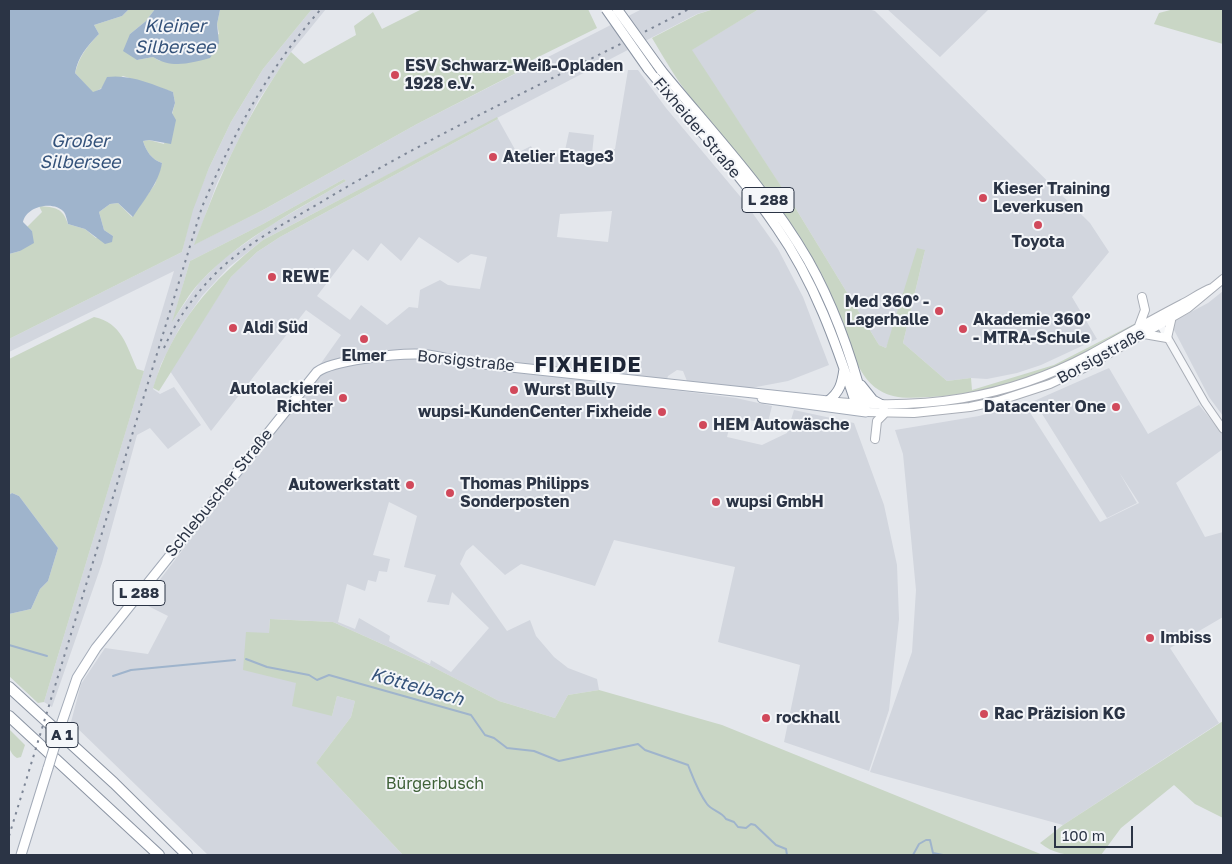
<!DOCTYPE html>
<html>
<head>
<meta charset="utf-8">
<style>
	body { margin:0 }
	#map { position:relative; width:1232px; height:864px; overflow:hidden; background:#e4e7ec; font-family:"Golos Text",sans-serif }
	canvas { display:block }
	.frame { position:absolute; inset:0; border:10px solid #2b3445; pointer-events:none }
	.scale { position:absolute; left:1054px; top:826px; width:79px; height:22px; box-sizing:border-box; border:2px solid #2b3445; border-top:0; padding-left:6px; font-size:15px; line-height:18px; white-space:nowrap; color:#2b3445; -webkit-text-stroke:4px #f4f6f9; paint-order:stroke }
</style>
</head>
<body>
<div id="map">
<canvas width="1232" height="864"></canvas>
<div class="frame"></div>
<div class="scale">100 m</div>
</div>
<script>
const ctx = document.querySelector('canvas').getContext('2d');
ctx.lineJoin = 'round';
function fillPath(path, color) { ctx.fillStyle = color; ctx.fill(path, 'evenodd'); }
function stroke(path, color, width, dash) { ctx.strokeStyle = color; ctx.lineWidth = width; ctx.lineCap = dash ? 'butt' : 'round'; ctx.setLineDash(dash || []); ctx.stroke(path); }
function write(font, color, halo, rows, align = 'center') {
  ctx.font = font + ' "Golos Text",sans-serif'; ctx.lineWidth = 4; ctx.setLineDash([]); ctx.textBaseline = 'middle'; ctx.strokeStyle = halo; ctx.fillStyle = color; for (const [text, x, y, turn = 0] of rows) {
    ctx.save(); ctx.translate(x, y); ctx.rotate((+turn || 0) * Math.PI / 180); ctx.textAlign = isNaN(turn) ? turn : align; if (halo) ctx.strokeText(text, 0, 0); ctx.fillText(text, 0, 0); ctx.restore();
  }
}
const built = new Path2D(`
	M 312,9 L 326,9 L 291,52 L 258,101 L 217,183 L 195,244 L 263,210 L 417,124 L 642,9 L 714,9 L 697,14 L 297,222 L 263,240 L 229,267 L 202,296 L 179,329 L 161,364 L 153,389 L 160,394 L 174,387 L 201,425 L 168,449 L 150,428 L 137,435 L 102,563 L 52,707 L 44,702 L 174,271 L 9,352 L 9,339 L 182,252 L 192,210 L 209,168 L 231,122 L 263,69 ZM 344,179 L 346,181 L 271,225 L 223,259 L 199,283 L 173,320 L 190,261 L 263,224 Z
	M 759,9 L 868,9 L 875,11 L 1090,223 L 1109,252 L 1072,297 L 1097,339 L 1041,365 L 1017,373 L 987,379 L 971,378 L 947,381 L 903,343 L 925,250 L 886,348 L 879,345 L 796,209 L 691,50 Z
	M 887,9 L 989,9 L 940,57 Z
	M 628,70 L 638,70 L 666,108 L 744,201 L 778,249 L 803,297 L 829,365 L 788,381 L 751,388 L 687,381 L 683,371 L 677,370 L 668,376 L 664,389 L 736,398 L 772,406 L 766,430 L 758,428 L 759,422 L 732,417 L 727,437 L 762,445 L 787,433 L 794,410 L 854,423 L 884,505 L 897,565 L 899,619 L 889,710 L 869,771 L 784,742 L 800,665 L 718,642 L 735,567 L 614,540 L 595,586 L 521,564 L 505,575 L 473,545 L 466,551 L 460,564 L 507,631 L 530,620 L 536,636 L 554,657 L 568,668 L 597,679 L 599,690 L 568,695 L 555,718 L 499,701 L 429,665 L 333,622 L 270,619 L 269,634 L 296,683 L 332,716 L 337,696 L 355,701 L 351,717 L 316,763 L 403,855 L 208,855 L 71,722 L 81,684 L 105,648 L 148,654 L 168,616 L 142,603 L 263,445 L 341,335 L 306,310 L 211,431 L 170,371 L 231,277 L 257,252 L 280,237 L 498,119 L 517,153 L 531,146 L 535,154 L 554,150 L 558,154 L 564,155 L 569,132 L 594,135 L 592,154 L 615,149 ZM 612,211 L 608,242 L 557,237 L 560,214 ZM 419,237 L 458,263 L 471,254 L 487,257 L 480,289 L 448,285 L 440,280 L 420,290 L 418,308 L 409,307 L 387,325 L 361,305 L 350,320 L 317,296 L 353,249 L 368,261 L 381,243 L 401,261 ZM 389,502 L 417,516 L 404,567 L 436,575 L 427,602 L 449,605 L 452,592 L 489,628 L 451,672 L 431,660 L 430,664 L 389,641 L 390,636 L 359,618 L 355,629 L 338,622 L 347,584 L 365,591 L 368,580 L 376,582 L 379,571 L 387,572 L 390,559 L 373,555 Z
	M 1223,291 L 1223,416 L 1209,397 L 1173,328 L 1174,321 L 1208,303 Z
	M 1109,368 L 1148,434 L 1199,405 L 1223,434 L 1223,449 L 1176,483 L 1205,537 L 1223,532 L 1223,617 L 1170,648 L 1219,723 L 1063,825 L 870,772 L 912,652 L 916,590 L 903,454 L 895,430 L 979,416 L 1024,403 L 1100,522 L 1139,503 L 1119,472 L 1137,503 L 1107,518 L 1034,401 Z`);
const green = new Path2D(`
	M 129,9 L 155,9 L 146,21 L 130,34 L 137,60 L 153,57 L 160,61 L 219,34 L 217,24 L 220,10 L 312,9 L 263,69 L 231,122 L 209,168 L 193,210 L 182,252 L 9,339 L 9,254 L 20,251 L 32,231 L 27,227 L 42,212 L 39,206 C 55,207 63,208 68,224 L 85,229 L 96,238 L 113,236 L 104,230 L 99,212 L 110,204 L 118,203 L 132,217 L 155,184 L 162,163 C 152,160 146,151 143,141 L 149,140 L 164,144 L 175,103 L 173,92 L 123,76 L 93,93 L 75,73 C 79,57 87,46 99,34 L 94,25 L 122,16 Z
	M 422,9 L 588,9 L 597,28 L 516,68 L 518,72 L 417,124 L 263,210 L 194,245 C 220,174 247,114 291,52 L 304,64 L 356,35 L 354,26 L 373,12 L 382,29 Z
	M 714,9 L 759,9 L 692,50 L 796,209 L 879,345 L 886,348 L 917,248 L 925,250 L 903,343 L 947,381 L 971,378 L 972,390 L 1054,365 L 1136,323 C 1082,365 997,394 929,397 C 911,398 895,400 879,390 C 854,375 849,336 838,311 C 833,298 827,286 821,273 C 787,208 736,155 691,98 C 676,79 664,58 652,38 L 698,14 Z
	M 1174,9 L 1223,9 L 1223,44 L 1154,24 L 1159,13 Z
	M 497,117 L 498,119 L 280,237 L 257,252 L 231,277 L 159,391 L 153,388 C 173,324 211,281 263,240 Z
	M 344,179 L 346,181 C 295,211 242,238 201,281 C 189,293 181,309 172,322 L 190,261 L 263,224 Z
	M 94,317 C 122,323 126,345 137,369 L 144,371 L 44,702 L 38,703 L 9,676 L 9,614 L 31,609 L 40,589 L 48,581 L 58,548 L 19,496 L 12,493 L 9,495 L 9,359 Z
	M 1095,356 C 1035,400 951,412 878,409 C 901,409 924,410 947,406 C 999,398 1047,376 1095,356 Z
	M 270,619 L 333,622 L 431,666 L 499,701 L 555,718 L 568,695 L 599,690 L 722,725 L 1043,855 L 403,855 L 316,763 L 351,717 L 355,701 L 337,696 L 332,716 L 292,706 L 296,683 L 243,670 L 246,632 L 269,633 Z
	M 1223,721 L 1223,818 L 1195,804 L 1174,785 L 1121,828 L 1101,855 C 1079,855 1058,858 1040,843 L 1063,825 Z
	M 9,729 L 25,745 L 21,757 L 17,758 C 7,752 8,739 9,729 Z`);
const water = new Path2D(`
	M 9,9 L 129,9 L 122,16 L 94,25 L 99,34 C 87,46 78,57 75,73 L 93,92 L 101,89 L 107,77 C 130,74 152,84 173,92 L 175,103 L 172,113 L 176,120 L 171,144 L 149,140 L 143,141 C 146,151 152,160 162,163 C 159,183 143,201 133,217 L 118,203 L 110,204 L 99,212 L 104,230 L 113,236 L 112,242 L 105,244 L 85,229 L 68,224 C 67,220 66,215 64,212 C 54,200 26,206 23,222 L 32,231 L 34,243 L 20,251 L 9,254 Z
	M 155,9 L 225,9 L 220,10 L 217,24 L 219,43 L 210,58 C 191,63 172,69 153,57 L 137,60 L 123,51 L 130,34 L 146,21 Z
	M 12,493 L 19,496 L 58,548 L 48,581 L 40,589 L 31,609 L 9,614 L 9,495 Z`);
const stream = new Path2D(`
	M 9,645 L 47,656
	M 246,659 L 267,667 L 309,675 L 317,680 L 329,675 L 471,715 L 485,735 L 494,738 L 507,748 L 534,751 L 559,761 L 638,744 L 645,750 L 688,765 C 694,780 698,792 707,804 C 712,811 721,811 726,819 L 734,822 L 738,827 L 746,828 L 751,824 L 755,825 L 776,845 L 786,849 L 787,855
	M 113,676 L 131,670 L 235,660
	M 913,855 L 919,844 L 926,840 L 930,840 L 933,853 L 943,855`);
const tertiary = new Path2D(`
	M 1157,319 L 1205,403 L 1223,429`);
const secondary = new Path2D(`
	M 1139,326 L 1145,310 L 1142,297
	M 1144,334 L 1167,338 L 1172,316
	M 828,401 C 921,411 1006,399 1089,355 C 1120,338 1151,320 1182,304 C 1192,299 1201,292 1212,288
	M 866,412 L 914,413 L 970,407 L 998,401 L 1050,384 L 1084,368 L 1188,308 L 1223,279
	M 875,439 L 877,421 L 884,414`);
const primary = new Path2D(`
	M 762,398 L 866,412 L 864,405
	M 62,722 L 77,678 L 96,648 L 317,372 C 333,360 394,354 415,354 C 431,354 448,359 464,362 L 828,401
	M 21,855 L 48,768`);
const trunk = new Path2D(`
	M 648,69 C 691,121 739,172 777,228 C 814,281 836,343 856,404
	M 661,70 C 712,132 768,191 808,260 C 834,306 851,354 864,405
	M 861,385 L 873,400 L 884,406
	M 828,401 C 840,392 842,383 844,369`);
const motorway = new Path2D(`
	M 9,687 L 114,783 L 187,855
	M 9,716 L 159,855`);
const rail = new Path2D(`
	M 164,348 C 176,321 192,298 213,276 C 245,243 288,222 328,198 C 445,128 568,72 689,9
	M 9,836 L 202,207 C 234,133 267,70 321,9`);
const primaryBridge = new Path2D(`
	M 48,768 L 62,722`);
const trunkBridge = new Path2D(`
	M 606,9 L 648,69
	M 617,9 L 661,70`);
const markers = [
	[395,75,5,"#d1495b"],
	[493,157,5,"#d1495b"],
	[983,198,5,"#d1495b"],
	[1038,225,5,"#d1495b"],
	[272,277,5,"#d1495b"],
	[939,311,5,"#d1495b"],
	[233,328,5,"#d1495b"],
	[963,329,5,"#d1495b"],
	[364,339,5,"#d1495b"],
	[514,390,5,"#d1495b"],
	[343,398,5,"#d1495b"],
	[1116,407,5,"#d1495b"],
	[662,412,5,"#d1495b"],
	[703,425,5,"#d1495b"],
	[410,485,5,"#d1495b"],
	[450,493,5,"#d1495b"],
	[716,502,5,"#d1495b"],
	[1150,638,5,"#d1495b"],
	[984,714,5,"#d1495b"],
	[766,718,5,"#d1495b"]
];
const shields = [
	[768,200,52],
	[139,593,52],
	[62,735,32]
];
const shieldNames = [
	["L 288",768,200],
	["L 288",139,593],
	["A 1",62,735]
];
const poiNames = [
	["ESV Schwarz-Weiß-Opladen",405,66],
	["1928 e.V.",405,84],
	["Atelier Etage3",503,157],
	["Kieser Training",993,189],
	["Leverkusen",993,207],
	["Toyota",1038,242,"center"],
	["REWE",282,277],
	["Med 360° -",929,302,"right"],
	["Lagerhalle",929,320,"right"],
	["Akademie 360°",973,320],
	["- MTRA-Schule",973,338],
	["Aldi Süd",243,328],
	["Elmer",364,356,"center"],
	["Autolackierei",333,389,"right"],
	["Richter",333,407,"right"],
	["Wurst Bully",524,390],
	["Datacenter One",1106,407,"right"],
	["wupsi-KundenCenter Fixheide",652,412,"right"],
	["HEM Autowäsche",713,425],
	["Thomas Philipps",460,484],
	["Sonderposten",460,502],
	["Autowerkstatt",400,485,"right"],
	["wupsi GmbH",726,502],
	["Imbiss",1160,638],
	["Rac Präzision KG",994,714],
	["rockhall",776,718]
];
const streetNames = [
	["Fixheider Straße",697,128,50],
	["Borsigstraße",1101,356,-29],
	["Borsigstraße",466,361,6],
	["Schlebuscher Straße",219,493,-51]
];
const parkNames = [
	["Bürgerbusch",435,784]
];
const waterNames = [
	["Kleiner",175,26],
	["Silbersee",175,47],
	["Großer",80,141],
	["Silbersee",80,162],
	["Köttelbach",417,687,16]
];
const districtNames = [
	["FIXHEIDE",588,365]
];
fillPath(built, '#d2d6de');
fillPath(green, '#c9d6c5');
fillPath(water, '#9fb4cc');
stroke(stream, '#9fb4cc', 2);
stroke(tertiary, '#a9aeb7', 9);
stroke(secondary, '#a9aeb7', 10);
stroke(primary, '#a3abb8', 11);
stroke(trunk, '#8b94a3', 11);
stroke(motorway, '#8b94a3', 12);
stroke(tertiary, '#f7f8fa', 7);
stroke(secondary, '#fff', 8);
stroke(primary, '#fff', 9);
stroke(trunk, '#fff', 9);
stroke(motorway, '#fff', 10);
stroke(rail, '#7d8696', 2, [2.5, 5]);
stroke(primaryBridge, '#a3abb8', 11, []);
stroke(trunkBridge, '#8b94a3', 11, []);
stroke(primaryBridge, '#fff', 9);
stroke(trunkBridge, '#fff', 9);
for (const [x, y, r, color] of markers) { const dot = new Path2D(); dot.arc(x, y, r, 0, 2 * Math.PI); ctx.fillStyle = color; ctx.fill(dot); stroke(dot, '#f4f6f9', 2); }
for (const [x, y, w] of shields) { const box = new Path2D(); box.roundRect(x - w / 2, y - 12.5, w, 25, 4); ctx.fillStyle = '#f4f6f9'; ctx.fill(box); stroke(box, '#2b3445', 1); }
write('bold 15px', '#2b3445', null, shieldNames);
write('bold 16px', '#2b3445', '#f4f6f9', poiNames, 'left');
write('16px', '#2b3445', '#f4f6f9', streetNames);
write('16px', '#3f6138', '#f4f6f9', parkNames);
write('italic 18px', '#34527a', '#f4f6f9', waterNames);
ctx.letterSpacing = '1px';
write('bold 21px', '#1d2536', '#f4f6f9', districtNames);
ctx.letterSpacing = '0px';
</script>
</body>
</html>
